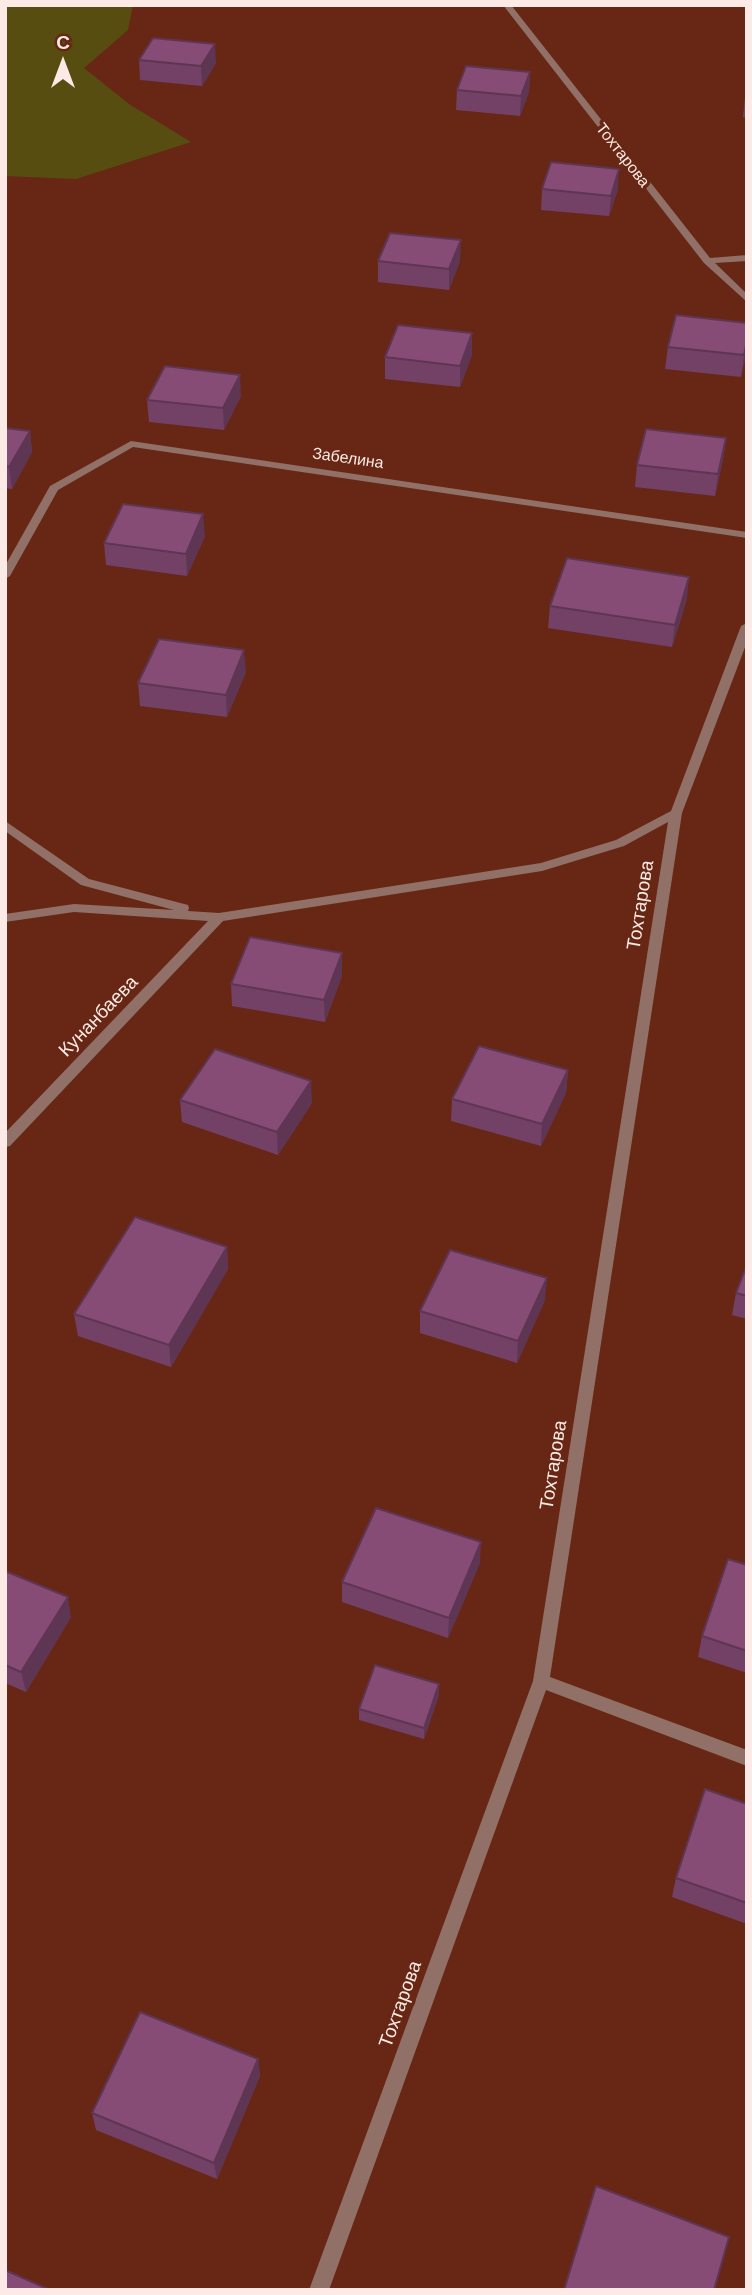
<!DOCTYPE html>
<html>
<head>
<meta charset="utf-8">
<style>
	body { margin:0 }
	#map { position:relative; width:752px; height:2295px; overflow:hidden; background:#672714; font-family:Barlow,sans-serif }
	canvas { display:block }
	.frame { position:absolute; inset:0; border:7px solid #fbeae5; pointer-events:none }
	.north { position:absolute; left:28px; top:28px; width:70px; height:70px; -webkit-text-stroke:5px #672714; paint-order:stroke; rotate:0deg; font-size:19px; font-weight:700; line-height:28px; text-align:center; color:#fbeae5 }
	.north::after { content:''; display:block; margin:auto; width:24px; height:32px; background:#fbeae5; clip-path:polygon(50% 0,100% 100%,50% 72%,0 100%) }
</style>
</head>
<body>
<div id="map">
<canvas width="752" height="2295"></canvas>
<div class="frame"></div>
<div class="north">С</div>
</div>
<script>
const ctx = document.querySelector('canvas').getContext('2d');
ctx.lineJoin = 'round';
function fillPath(path, color) { ctx.fillStyle = color; ctx.fill(path, 'evenodd'); }
function stroke(path, color, width, dash) { ctx.strokeStyle = color; ctx.lineWidth = width; ctx.lineCap = dash ? 'butt' : 'round'; ctx.setLineDash(dash || []); ctx.stroke(path); }
function write(font, color, halo, rows, align = 'center') {
  ctx.font = font + ' Barlow,sans-serif'; ctx.lineWidth = 7; ctx.setLineDash([]); ctx.textBaseline = 'middle'; ctx.strokeStyle = halo; ctx.fillStyle = color; for (const [text, x, y, turn = 0] of rows) {
    ctx.save(); ctx.translate(x, y); ctx.rotate((+turn || 0) * Math.PI / 180); ctx.textAlign = isNaN(turn) ? turn : align; if (halo) ctx.strokeText(text, 0, 0); ctx.fillText(text, 0, 0); ctx.restore();
  }
}
const green = new Path2D(`
	M 5,5 L 133,5 L 128,30 L 84,68 L 129,104 L 191,142 L 76,179 L 5,176 Z`);
const street = new Path2D(`
	M 503,5 L 511,5 L 710,258 L 747,255 L 747,261 L 715,263 L 747,294 L 747,302 L 704,263 Z
	M 131,441 L 747,532 L 747,538 L 133,447 L 58,490 L 10,576 L 5,579 L 5,566 L 50,486 Z
	M 747,623 L 747,642 L 682,813 L 550,1677 L 747,1750 L 747,1766 L 546,1690 L 329,2290 L 309,2290 L 533,1681 L 668,822 L 624,846 L 542,871 L 223,921 L 10,1146 L 5,1147 L 5,1133 L 208,921 L 74,912 L 5,922 L 5,914 L 74,904 L 174,910 L 81,885 L 5,831 L 5,821 L 89,879 L 188,905 L 189,908 L 188,911 L 219,913 L 541,863 L 616,840 L 671,811 L 741,626 Z`);
const wall = new Path2D(`
	M 139,60 L 216,63 L 202,86 L 140,80 Z
	M 530,72 L 529,92 L 520,116 L 456,110 L 457,90 Z
	M 745,97 L 747,97 L 747,118 L 743,117 Z
	M 542,189 L 618,189 L 609,216 L 541,210 Z
	M 378,261 L 460,261 L 449,290 L 378,282 Z
	M 472,333 L 472,355 L 460,387 L 385,379 L 385,357 Z
	M 668,347 L 747,349 L 741,377 L 665,369 Z
	M 241,396 L 224,430 L 149,422 L 147,400 Z
	M 5,428 L 30,431 L 32,452 L 12,489 L 5,488 Z
	M 726,438 L 723,459 L 715,496 L 635,487 L 637,465 Z
	M 205,536 L 187,576 L 106,565 L 104,543 Z
	M 687,599 L 672,647 L 548,628 L 550,606 Z
	M 246,672 L 227,717 L 140,706 L 138,683 Z
	M 342,953 L 342,976 L 325,1022 L 232,1006 L 231,984 Z
	M 568,1070 L 566,1093 L 541,1146 L 451,1121 L 452,1099 Z
	M 180,1100 L 312,1103 L 278,1155 L 182,1122 Z
	M 227,1247 L 228,1269 L 171,1367 L 78,1336 L 74,1314 Z
	M 747,1265 L 747,1319 L 732,1315 L 736,1293 Z
	M 545,1300 L 517,1363 L 420,1333 L 420,1311 Z
	M 480,1563 L 448,1638 L 342,1602 L 342,1582 Z
	M 747,1565 L 747,1673 L 698,1657 L 702,1636 Z
	M 5,1571 L 71,1617 L 26,1692 L 5,1683 Z
	M 439,1695 L 424,1739 L 359,1720 L 359,1709 Z
	M 747,1804 L 747,1924 L 672,1897 L 676,1878 Z
	M 258,2059 L 260,2076 L 217,2179 L 96,2130 L 92,2113 Z`);
const shadedWall = new Path2D(`
	M 215,44 L 216,63 L 202,86 L 201,66 Z
	M 530,72 L 529,92 L 520,116 L 521,96 Z
	M 619,169 L 618,189 L 609,216 L 611,196 Z
	M 461,240 L 460,261 L 449,290 L 449,269 Z
	M 472,333 L 472,355 L 460,387 L 460,366 Z
	M 747,341 L 747,349 L 741,377 L 744,355 Z
	M 240,375 L 241,396 L 224,430 L 223,408 Z
	M 30,431 L 32,452 L 12,489 L 9,467 Z
	M 726,438 L 723,459 L 715,496 L 718,474 Z
	M 203,514 L 205,536 L 187,576 L 186,554 Z
	M 689,577 L 687,599 L 672,647 L 675,625 Z
	M 244,650 L 246,672 L 227,717 L 226,695 Z
	M 342,953 L 342,976 L 325,1022 L 324,1000 Z
	M 568,1070 L 566,1093 L 541,1146 L 542,1124 Z
	M 311,1081 L 312,1103 L 278,1155 L 277,1132 Z
	M 227,1247 L 228,1269 L 171,1367 L 169,1345 Z
	M 547,1278 L 545,1300 L 517,1363 L 518,1341 Z
	M 481,1542 L 480,1563 L 448,1638 L 449,1618 Z
	M 68,1597 L 71,1617 L 26,1692 L 21,1672 Z
	M 439,1684 L 439,1695 L 424,1739 L 424,1728 Z
	M 258,2059 L 260,2076 L 217,2179 L 214,2163 Z`);
const building = new Path2D(`
	M 153,38 L 215,44 L 201,66 L 139,60 Z
	M 466,66 L 530,72 L 521,96 L 457,90 Z
	M 551,162 L 619,169 L 611,196 L 542,189 Z
	M 390,233 L 461,240 L 449,269 L 378,261 Z
	M 676,315 L 747,323 L 747,341 L 744,355 L 668,347 Z
	M 398,325 L 472,333 L 460,366 L 385,357 Z
	M 165,366 L 240,375 L 223,408 L 147,400 Z
	M 5,428 L 30,431 L 9,467 L 5,466 Z
	M 646,429 L 726,438 L 718,474 L 637,465 Z
	M 123,504 L 203,514 L 186,554 L 104,543 Z
	M 567,558 L 689,577 L 675,625 L 550,606 Z
	M 159,639 L 244,650 L 226,695 L 138,683 Z
	M 250,937 L 342,953 L 324,1000 L 231,984 Z
	M 479,1046 L 568,1070 L 542,1124 L 452,1099 Z
	M 215,1049 L 311,1081 L 277,1132 L 180,1100 Z
	M 135,1217 L 227,1247 L 169,1345 L 74,1314 Z
	M 450,1250 L 547,1278 L 518,1341 L 420,1311 Z
	M 747,1265 L 747,1296 L 736,1293 Z
	M 376,1508 L 481,1542 L 449,1618 L 342,1582 Z
	M 728,1559 L 747,1565 L 747,1651 L 702,1636 Z
	M 5,1571 L 68,1597 L 21,1672 L 5,1665 Z
	M 375,1665 L 439,1684 L 424,1728 L 359,1709 Z
	M 705,1789 L 747,1804 L 747,1903 L 676,1878 Z
	M 140,2012 L 258,2059 L 214,2163 L 92,2113 Z
	M 596,2186 L 729,2237 L 714,2290 L 564,2290 Z
	M 5,2270 L 50,2290 L 5,2290 Z`);
const farStreetnames = [
	["Тохтарова",623,155,52],
	["Забелина",348,458,8]
];
const streetNames = [
	["Тохтарова",640,905,-81],
	["Кунанбаева",98,1016,-46],
	["Тохтарова",553,1465,-81],
	["Тохтарова",400,2004,-70]
];
fillPath(green, '#584d11');
fillPath(street, '#917167');
fillPath(wall, '#734165');
fillPath(shadedWall, '#5e3553');
fillPath(building, '#864c76');
stroke(building, '#5e3553', 2);
write('16px', '#fbeae5', '#672714', farStreetnames);
write('19px', '#fbeae5', '#672714', streetNames);
</script>
</body>
</html>
